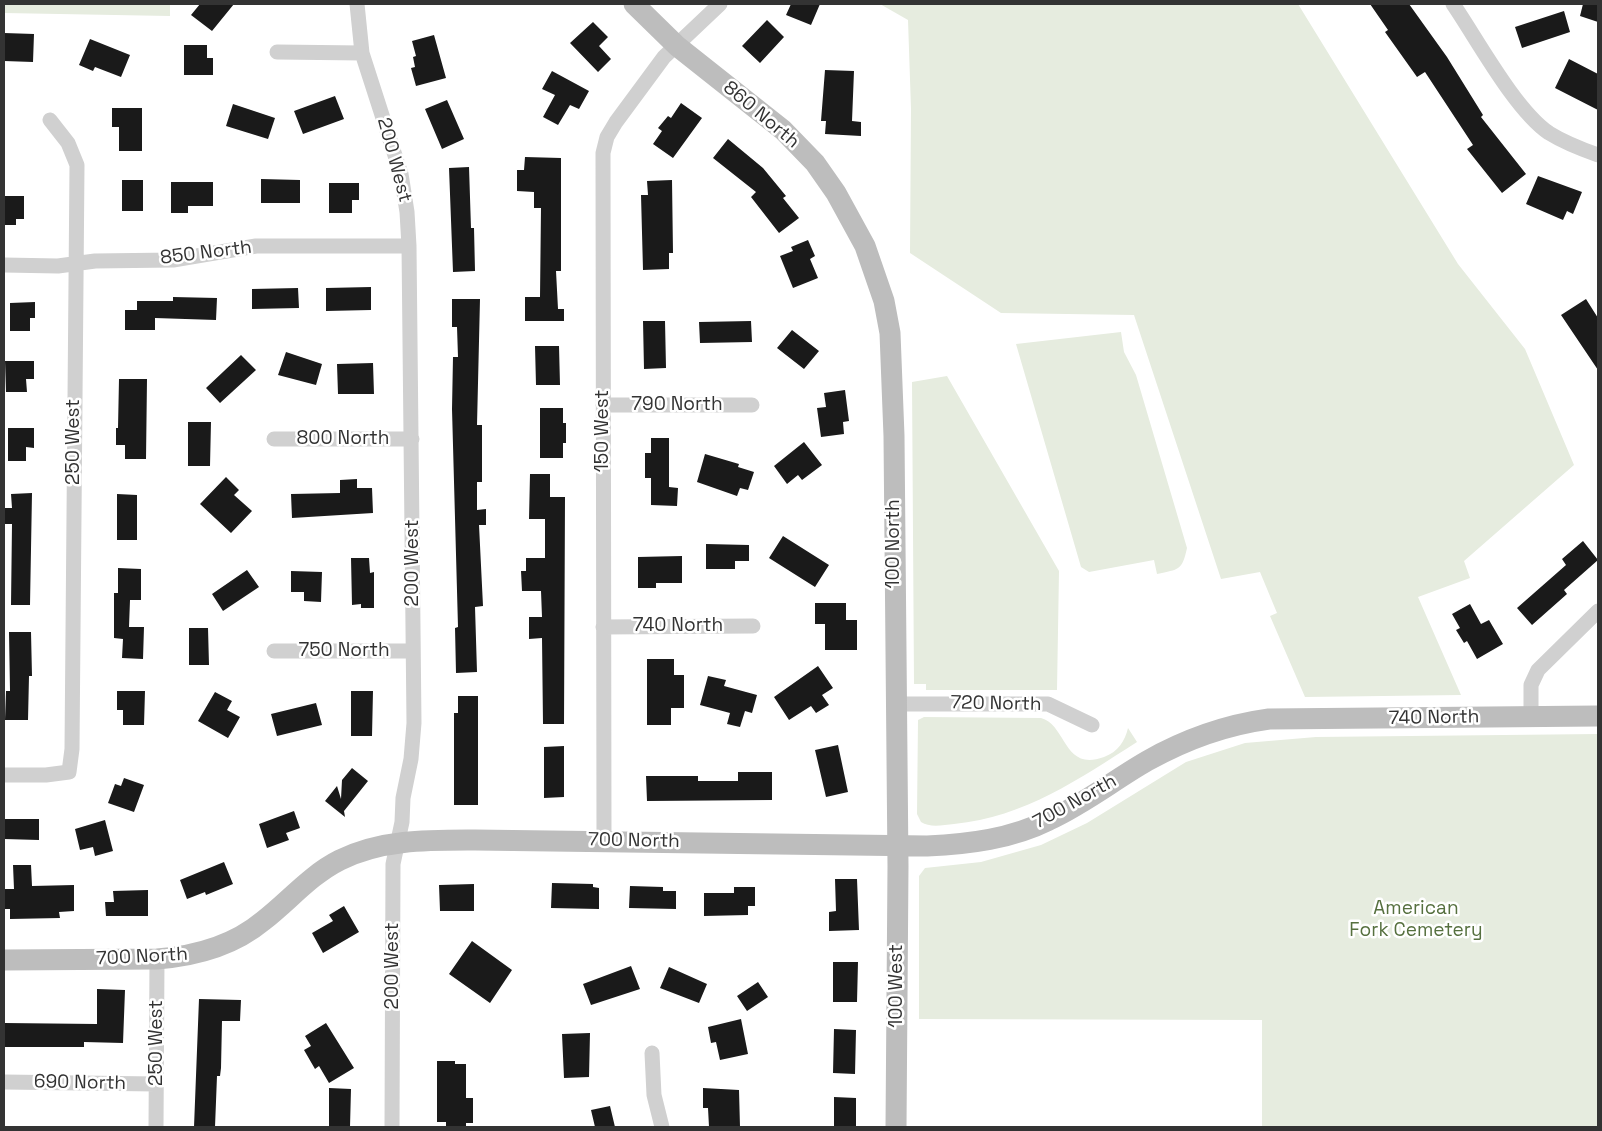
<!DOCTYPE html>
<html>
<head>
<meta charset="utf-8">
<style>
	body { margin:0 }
	#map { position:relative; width:1602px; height:1131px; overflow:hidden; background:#fff; font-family:"Space Grotesk",sans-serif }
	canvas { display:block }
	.frame { position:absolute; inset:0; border:5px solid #333; pointer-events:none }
</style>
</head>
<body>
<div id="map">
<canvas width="1602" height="1131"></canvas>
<div class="frame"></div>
</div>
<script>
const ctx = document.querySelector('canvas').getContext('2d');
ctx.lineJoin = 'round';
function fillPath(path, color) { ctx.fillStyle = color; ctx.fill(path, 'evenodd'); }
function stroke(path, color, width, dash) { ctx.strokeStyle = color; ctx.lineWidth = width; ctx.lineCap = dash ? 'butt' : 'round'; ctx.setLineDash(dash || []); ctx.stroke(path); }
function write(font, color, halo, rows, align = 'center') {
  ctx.font = font + ' "Space Grotesk",sans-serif'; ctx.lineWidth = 5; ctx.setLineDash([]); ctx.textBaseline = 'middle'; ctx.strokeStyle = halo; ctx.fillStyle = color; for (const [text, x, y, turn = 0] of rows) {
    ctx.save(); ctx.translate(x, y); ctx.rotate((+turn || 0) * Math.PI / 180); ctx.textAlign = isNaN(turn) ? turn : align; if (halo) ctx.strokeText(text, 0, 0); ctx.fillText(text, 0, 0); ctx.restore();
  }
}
const green = new Path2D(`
	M 4,4 L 170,4 L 170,16 L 4,13 Z
	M 880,4 L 1298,4 L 1458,264 L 1525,349 L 1574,465 L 1464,561 L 1470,578 L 1418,597 L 1461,695 L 1305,697 L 1270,616 L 1277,613 L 1260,572 L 1221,579 L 1134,315 L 1001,313 L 910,253 L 911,109 L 908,20 Z
	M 1121,332 L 1124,352 L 1136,375 L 1187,548 C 1182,571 1179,569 1157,574 L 1154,560 L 1089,572 L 1081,567 L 1016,344 Z
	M 947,376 L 1059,571 L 1057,690 L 926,690 L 926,684 L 914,684 L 912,382 Z
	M 924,717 L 1041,718 C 1067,725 1063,772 1104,757 C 1118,752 1125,741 1128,728 L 1137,742 C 1079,779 1025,817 954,824 C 943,825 930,828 921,822 L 917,814 L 918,720 Z
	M 1598,734 L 1598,1127 L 1262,1127 L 1262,1020 L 919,1019 L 919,876 L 925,868 L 981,862 L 1041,845 L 1087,823 L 1186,762 L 1245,743 L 1316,737 Z`);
const building = new Path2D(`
	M 200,4 L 234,4 L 212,31 L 191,15 Z
	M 791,4 L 820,4 L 811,25 L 786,15 Z
	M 1370,4 L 1409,4 L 1447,57 L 1483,115 L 1481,117 L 1526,174 L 1502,193 L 1467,149 L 1473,145 L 1425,72 L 1417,77 L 1385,32 L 1388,30 Z
	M 1583,4 L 1598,4 L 1598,22 L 1580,16 Z
	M 1564,11 L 1570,32 L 1522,48 L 1515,27 Z
	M 767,20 L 784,37 L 760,63 L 742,46 Z
	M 593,22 L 608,37 L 599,46 L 611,59 L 598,72 L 570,43 Z
	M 4,33 L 34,34 L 33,62 L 4,61 Z
	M 434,35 L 446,78 L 416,86 L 411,68 L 415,67 L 413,57 L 416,56 L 412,41 Z
	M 90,39 L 130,55 L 121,77 L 95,67 L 93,71 L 79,65 Z
	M 184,45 L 207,45 L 207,58 L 213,58 L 213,75 L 184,75 Z
	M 1569,59 L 1598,74 L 1598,110 L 1555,88 Z
	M 825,70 L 854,71 L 852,121 L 861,122 L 861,136 L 825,134 L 826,121 L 821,121 Z
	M 552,71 L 589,91 L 579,109 L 570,105 L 558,125 L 543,117 L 555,95 L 542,89 Z
	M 335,96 L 344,119 L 303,134 L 294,111 Z
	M 447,100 L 464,139 L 442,149 L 425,109 Z
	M 681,103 L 702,118 L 673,158 L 653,144 L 662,131 L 658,128 L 668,116 L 671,118 Z
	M 233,104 L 275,118 L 268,139 L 226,126 Z
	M 112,108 L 142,108 L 142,151 L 119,151 L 119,127 L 112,127 Z
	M 728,139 L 763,168 L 786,196 L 783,198 L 799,218 L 779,233 L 751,197 L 756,192 L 713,158 Z
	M 525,157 L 561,158 L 561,271 L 556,271 L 558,309 L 564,309 L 564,321 L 525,321 L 525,297 L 540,297 L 541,208 L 534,208 L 534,192 L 517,191 L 517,170 L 524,170 Z
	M 469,167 L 471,228 L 474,228 L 475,271 L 453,272 L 449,168 Z
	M 1538,176 L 1582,192 L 1573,214 L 1567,211 L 1563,220 L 1526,204 Z
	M 261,179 L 300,180 L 300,203 L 261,203 Z
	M 122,180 L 143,180 L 143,211 L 122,211 Z
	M 672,180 L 673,253 L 669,253 L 669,269 L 643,270 L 641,195 L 648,195 L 647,181 Z
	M 171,182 L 213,182 L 213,206 L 188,206 L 188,213 L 171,213 Z
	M 329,183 L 359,183 L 359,200 L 352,200 L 352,213 L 329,213 Z
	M 4,196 L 24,196 L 24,219 L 16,219 L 16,225 L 4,225 Z
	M 808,240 L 815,256 L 810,259 L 818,278 L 793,288 L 780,256 L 793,251 L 791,247 Z
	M 371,287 L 371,310 L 326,311 L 326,288 Z
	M 298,288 L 299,308 L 252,309 L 252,289 Z
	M 173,297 L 217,298 L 216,320 L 155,318 L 155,330 L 125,330 L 125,310 L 137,310 L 137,301 L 173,301 Z
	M 452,299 L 480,299 L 477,425 L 482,425 L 482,482 L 477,482 L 477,510 L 486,509 L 486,525 L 479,525 L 483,606 L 475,607 L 477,672 L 456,673 L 455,628 L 458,627 L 452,409 L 453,357 L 458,357 L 457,327 L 452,327 Z
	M 1586,299 L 1598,318 L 1598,370 L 1561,315 Z
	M 35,302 L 35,318 L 30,318 L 30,331 L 10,331 L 10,303 Z
	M 643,321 L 665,321 L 666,368 L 644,369 Z
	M 751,321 L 752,342 L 700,343 L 699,322 Z
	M 792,330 L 819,351 L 804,369 L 777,348 Z
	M 535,346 L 559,346 L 560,385 L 536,385 Z
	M 286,352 L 322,364 L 316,385 L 278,375 Z
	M 241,355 L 256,370 L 220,403 L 206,388 Z
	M 5,361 L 34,361 L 34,379 L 26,379 L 27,392 L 6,392 Z
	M 373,363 L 374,394 L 338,394 L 337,364 Z
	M 119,379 L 147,379 L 146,459 L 125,459 L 125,445 L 116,445 L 116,428 L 118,428 Z
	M 845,390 L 849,421 L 843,422 L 844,434 L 821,437 L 817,408 L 826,407 L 824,393 Z
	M 540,408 L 563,408 L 563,423 L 566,423 L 566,443 L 563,443 L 563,458 L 540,458 Z
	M 188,422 L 211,422 L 210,466 L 188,466 Z
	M 8,428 L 34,428 L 34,448 L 26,447 L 26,461 L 8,461 Z
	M 651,438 L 669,438 L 669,487 L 678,488 L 677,506 L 651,505 L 651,478 L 645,478 L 645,453 L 651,453 Z
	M 804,442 L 822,465 L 802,480 L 798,475 L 787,484 L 774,466 Z
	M 705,454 L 739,464 L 738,467 L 754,472 L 748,490 L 740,488 L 737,496 L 697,482 Z
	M 530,474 L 550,474 L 550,497 L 565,497 L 564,724 L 543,724 L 542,638 L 529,639 L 529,617 L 542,617 L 541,591 L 522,591 L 521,571 L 526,571 L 526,558 L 545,558 L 545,519 L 529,519 Z
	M 226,477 L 239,490 L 234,495 L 252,511 L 231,533 L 200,504 Z
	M 357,479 L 357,488 L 372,488 L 373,513 L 292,518 L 291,494 L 340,493 L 340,480 Z
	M 32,493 L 30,605 L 11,605 L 12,524 L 4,524 L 4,508 L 12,508 L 11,494 Z
	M 117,494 L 137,495 L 137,540 L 117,540 Z
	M 783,536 L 829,565 L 815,587 L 769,558 Z
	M 1583,541 L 1598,560 L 1564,590 L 1567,594 L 1532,625 L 1517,608 L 1566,565 L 1562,559 Z
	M 706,544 L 749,545 L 749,561 L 735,561 L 735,569 L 706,569 Z
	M 682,556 L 682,583 L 656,583 L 656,588 L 638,588 L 638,557 Z
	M 351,558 L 369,558 L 370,573 L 374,572 L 374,608 L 361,608 L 361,604 L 352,605 Z
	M 118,568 L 141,569 L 141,600 L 130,600 L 129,627 L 144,627 L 143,659 L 122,658 L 123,639 L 114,638 L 114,593 L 118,593 Z
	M 247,570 L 259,587 L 223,611 L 212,594 Z
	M 291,571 L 322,572 L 321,602 L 304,601 L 304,592 L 291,592 Z
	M 815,603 L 846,603 L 846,620 L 857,620 L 857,650 L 825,650 L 825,624 L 815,624 Z
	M 1470,604 L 1481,624 L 1489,620 L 1503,644 L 1477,659 L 1467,641 L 1464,643 L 1456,630 L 1460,628 L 1452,614 Z
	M 189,628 L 208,628 L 209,665 L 189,665 Z
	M 9,632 L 31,632 L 32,676 L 29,676 L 28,720 L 5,720 L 6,691 L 10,691 Z
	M 647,659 L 674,659 L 674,675 L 684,675 L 684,708 L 671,708 L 671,725 L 647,725 Z
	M 818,666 L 833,688 L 822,695 L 829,705 L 816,713 L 811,706 L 789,720 L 774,697 Z
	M 708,676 L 726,680 L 724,686 L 757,695 L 752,713 L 745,711 L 740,727 L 727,724 L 730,713 L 700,705 Z
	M 117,691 L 145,691 L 144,725 L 123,725 L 123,710 L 117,710 Z
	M 351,691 L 373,691 L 372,736 L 351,736 Z
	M 215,692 L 232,701 L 227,710 L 240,717 L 228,738 L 198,721 Z
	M 458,696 L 478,696 L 478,805 L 454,805 L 454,713 L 458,713 Z
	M 316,703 L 322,725 L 277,736 L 271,714 Z
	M 838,745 L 848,792 L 826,797 L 815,750 Z
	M 564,746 L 564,797 L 544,798 L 544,747 Z
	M 352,768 L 368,781 L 344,811 L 345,817 L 325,801 L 337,786 L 341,799 L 342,780 Z
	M 738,772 L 772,772 L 772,800 L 647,801 L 646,776 L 698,776 L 698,781 L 738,781 Z
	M 124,778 L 144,785 L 134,812 L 108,803 L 115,784 L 121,786 Z
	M 294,811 L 300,828 L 286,833 L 289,840 L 267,848 L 259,824 Z
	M 4,819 L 39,819 L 39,840 L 4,839 Z
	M 105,820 L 113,851 L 95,856 L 93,847 L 80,850 L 75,829 Z
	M 224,862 L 233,884 L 206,895 L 205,892 L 187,899 L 180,880 Z
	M 13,865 L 31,865 L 32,886 L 74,885 L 74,911 L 59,912 L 60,918 L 10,919 L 10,909 L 4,909 L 4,889 L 14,889 Z
	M 835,879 L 857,879 L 859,930 L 829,931 L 829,912 L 836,911 Z
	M 552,883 L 593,884 L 593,887 L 599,888 L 599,909 L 551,908 Z
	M 474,884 L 474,911 L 440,911 L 439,885 Z
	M 630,886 L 663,887 L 663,891 L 676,891 L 676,909 L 629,908 Z
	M 734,887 L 755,887 L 755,906 L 748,906 L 748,915 L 704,916 L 704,893 L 734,893 Z
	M 148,890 L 148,916 L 106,916 L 105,902 L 114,902 L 113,891 Z
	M 344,906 L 359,932 L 323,953 L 312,933 L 333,921 L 329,915 Z
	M 472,941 L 512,970 L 490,1003 L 449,974 Z
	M 833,962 L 858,962 L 857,1002 L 833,1002 Z
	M 631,966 L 640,989 L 591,1005 L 583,984 Z
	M 669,967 L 707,984 L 699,1003 L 660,988 Z
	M 758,982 L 768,997 L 747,1011 L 737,996 Z
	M 97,989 L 125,990 L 123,1043 L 84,1042 L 84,1047 L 4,1047 L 4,1023 L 97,1024 Z
	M 199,999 L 241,1000 L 240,1021 L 222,1021 L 221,1068 L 220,1076 L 217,1076 L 215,1127 L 194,1127 Z
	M 741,1019 L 748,1054 L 720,1060 L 716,1042 L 711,1043 L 708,1027 Z
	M 326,1023 L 354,1068 L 329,1083 L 319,1066 L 315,1069 L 304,1050 L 311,1046 L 305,1036 Z
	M 834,1029 L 856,1030 L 855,1074 L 833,1073 Z
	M 590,1033 L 589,1077 L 564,1078 L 562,1034 Z
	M 437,1061 L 455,1061 L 455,1064 L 466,1064 L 466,1098 L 473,1098 L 473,1123 L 466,1123 L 466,1127 L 446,1127 L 446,1122 L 437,1122 Z
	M 329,1088 L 351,1089 L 350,1127 L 329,1127 Z
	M 703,1088 L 739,1090 L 740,1127 L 709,1127 L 708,1108 L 703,1108 Z
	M 834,1097 L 856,1098 L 856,1127 L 834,1127 Z
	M 610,1106 L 615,1127 L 595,1127 L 591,1110 Z`);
const street = new Path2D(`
	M 357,4 L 362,53 L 401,174 L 407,212 L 409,246 L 414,723 L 411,759 L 403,798 L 402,822 L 393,864 L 392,1127
	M 1453,4 C 1477,39 1515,110 1549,133 C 1565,143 1581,149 1598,155
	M 277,52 L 362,53
	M 4,265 L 58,266 L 95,261 L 173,260 L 256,246 L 409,246
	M 603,405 L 752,405
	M 274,439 L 412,439
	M 603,627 L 753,626
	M 274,651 L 413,651
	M 895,704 L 1048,704 L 1092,725
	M 1531,717 L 1531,685 L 1538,670 L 1598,611
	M 4,775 L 46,775 L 69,772 L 72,749 L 77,165 L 68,143 L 50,120
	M 604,841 L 603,153 L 607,137 L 616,122 L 664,57 L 720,4
	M 652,1053 L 654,1095 L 662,1127
	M 4,1082 L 156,1084
	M 156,1127 L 157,959`);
const secondary = new Path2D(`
	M 634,4 L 677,46 L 783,130 L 815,163 L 836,193 L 865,246 L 884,301 L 890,333 L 894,436 L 898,866 L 896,1127
	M 4,960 L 157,959 C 196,956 233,946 263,921 C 289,901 310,875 340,860 C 382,839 430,840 475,840 L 927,846 C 969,844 1011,839 1049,820 C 1084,804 1114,780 1147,761 C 1186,739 1225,725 1269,719 L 1598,716`);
const streetNames = [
	["860 North",761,115,40],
	["200 West",394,160,75],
	["850 North",206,253,-7],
	["790 North",677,405],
	["150 West",603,431,-90],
	["800 North",343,439],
	["250 West",74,442,-90],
	["100 North",894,544,-90],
	["200 West",413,563,-90],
	["740 North",678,626],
	["750 North",344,651],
	["720 North",996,704,1],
	["740 North",1434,718,-1],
	["700 North",1075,802,-29],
	["700 North",634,841,1],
	["700 North",142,957,-3],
	["200 West",393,966,-90],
	["100 West",897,986,-90],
	["250 West",157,1043,-90],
	["690 North",80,1083,1]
];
const parkNames = [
	["American",1416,909],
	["Fork Cemetery",1416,931]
];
fillPath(green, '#e6ecdf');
fillPath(building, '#1a1a1a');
stroke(street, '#d0d0d0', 15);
stroke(secondary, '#bdbdbd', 21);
write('19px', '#333', '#fff', streetNames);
write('19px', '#56703f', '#fff', parkNames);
</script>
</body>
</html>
